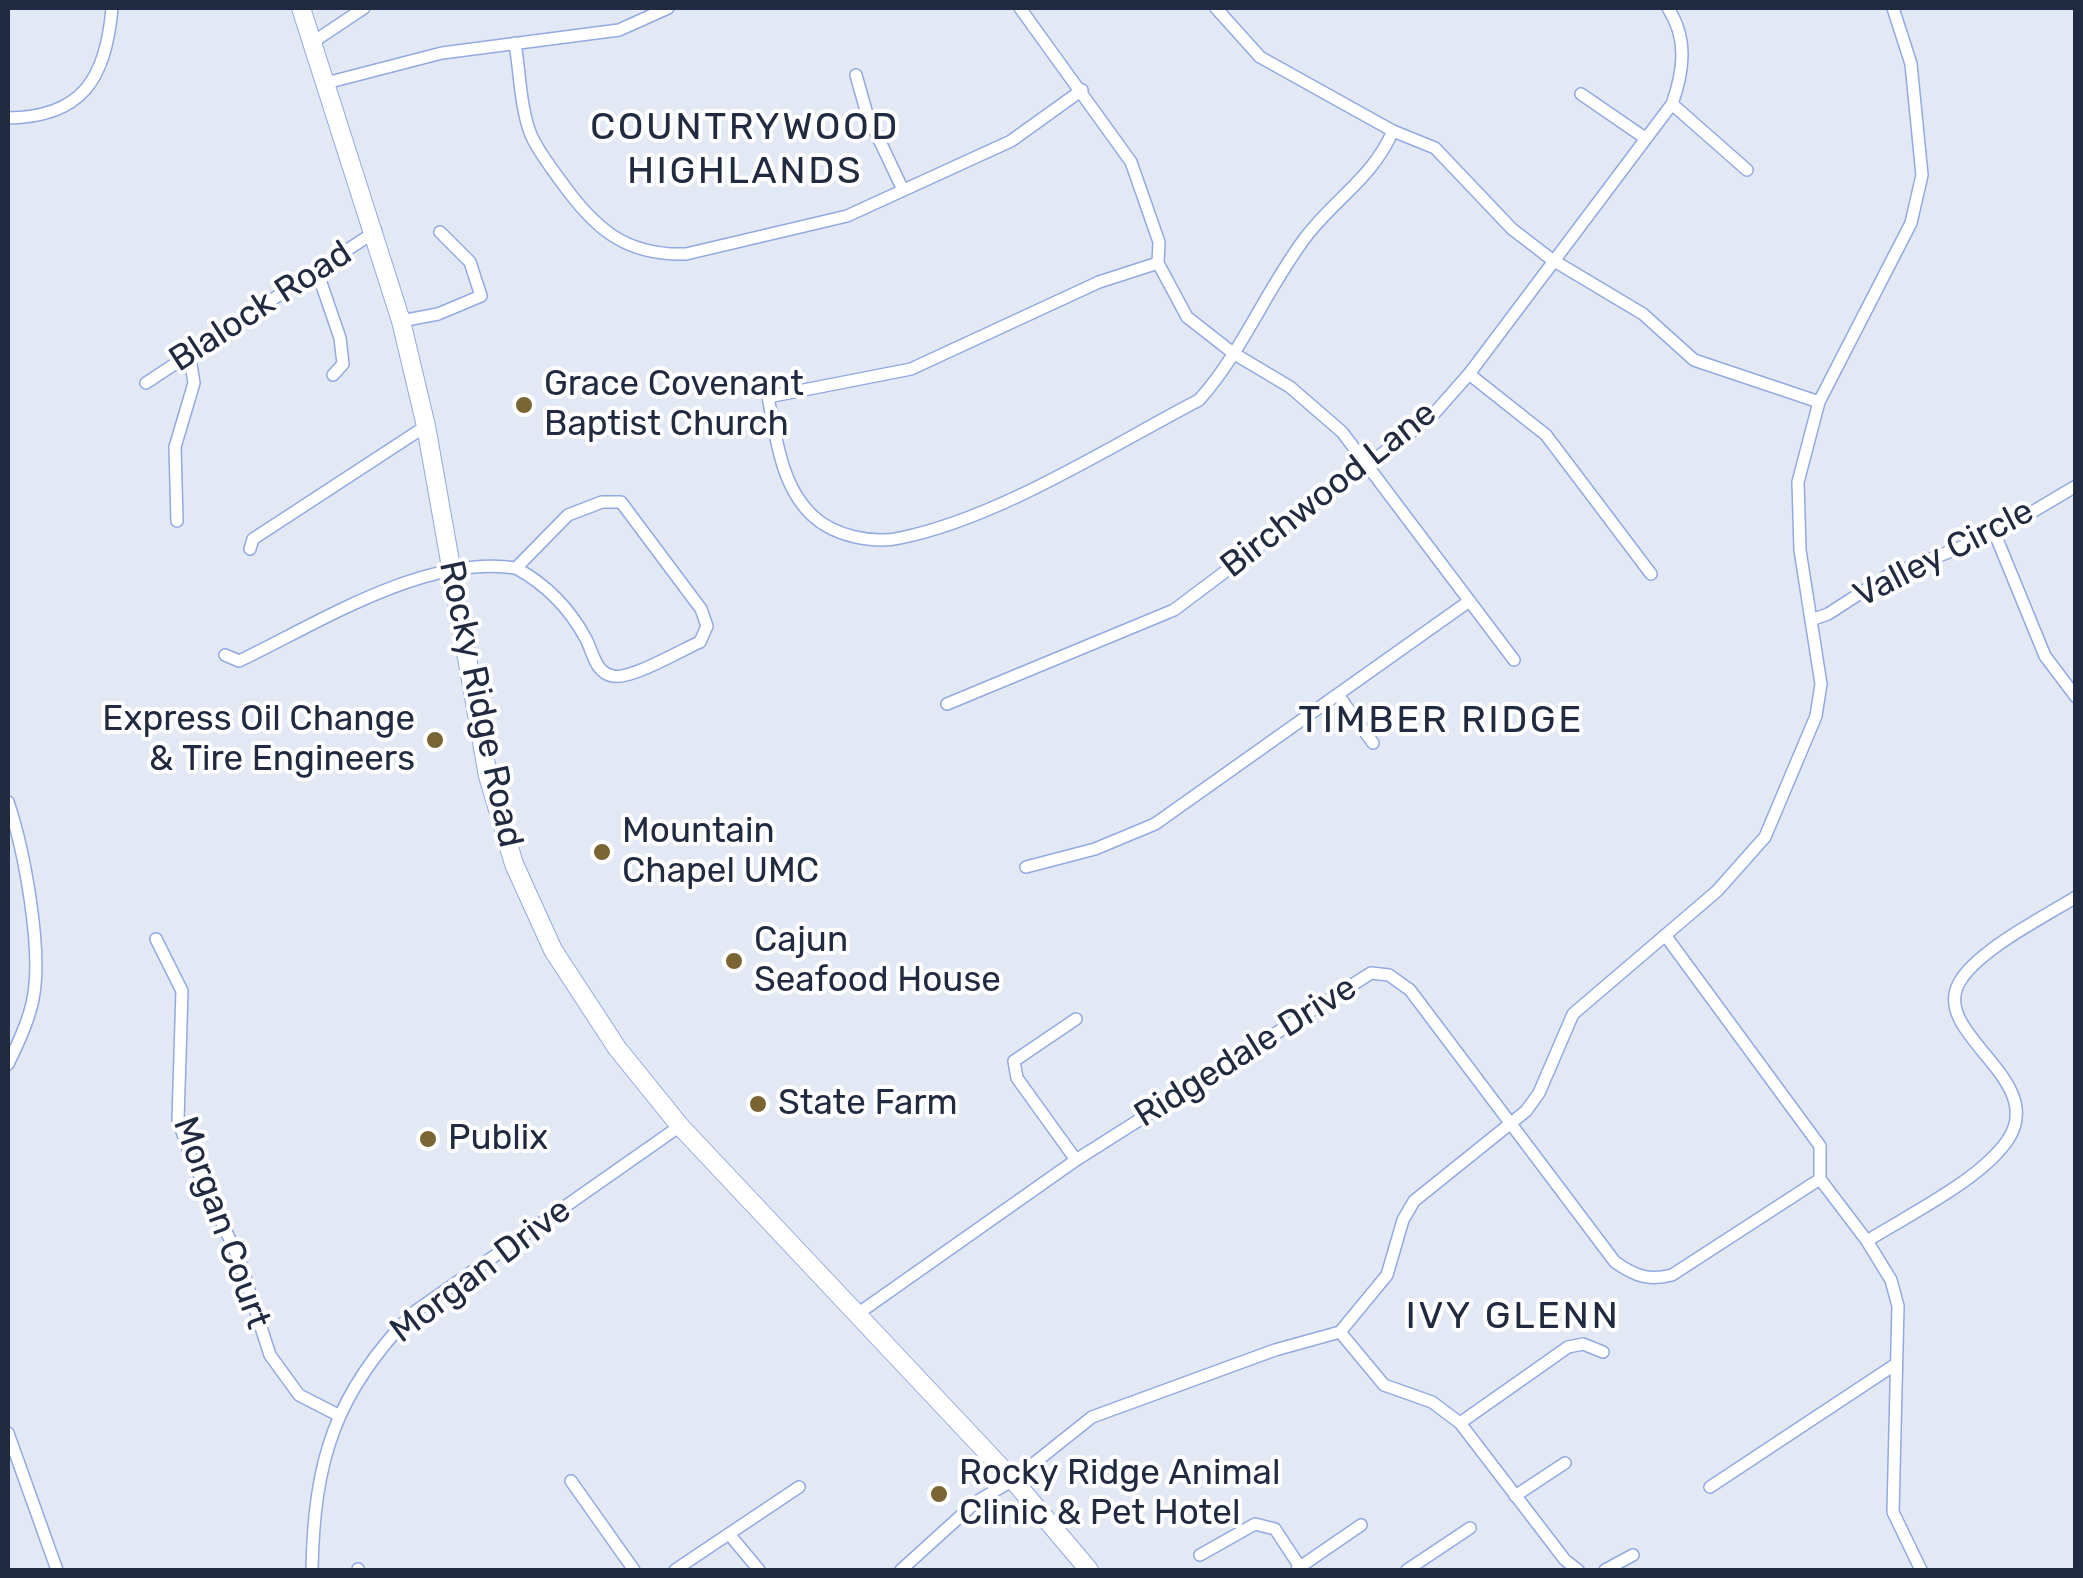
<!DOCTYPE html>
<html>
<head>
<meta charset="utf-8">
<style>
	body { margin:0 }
	#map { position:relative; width:2083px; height:1578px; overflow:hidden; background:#e2e8f4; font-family:Rubik,sans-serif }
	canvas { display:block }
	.frame { position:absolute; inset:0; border:10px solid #202a40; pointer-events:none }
</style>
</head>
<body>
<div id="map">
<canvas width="2083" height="1578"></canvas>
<div class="frame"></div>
</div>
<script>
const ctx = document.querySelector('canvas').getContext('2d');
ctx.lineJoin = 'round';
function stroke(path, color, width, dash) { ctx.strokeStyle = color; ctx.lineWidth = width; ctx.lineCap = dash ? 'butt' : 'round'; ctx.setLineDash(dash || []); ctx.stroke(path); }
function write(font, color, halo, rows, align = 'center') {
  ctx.font = font + ' Rubik,sans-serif'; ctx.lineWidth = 8; ctx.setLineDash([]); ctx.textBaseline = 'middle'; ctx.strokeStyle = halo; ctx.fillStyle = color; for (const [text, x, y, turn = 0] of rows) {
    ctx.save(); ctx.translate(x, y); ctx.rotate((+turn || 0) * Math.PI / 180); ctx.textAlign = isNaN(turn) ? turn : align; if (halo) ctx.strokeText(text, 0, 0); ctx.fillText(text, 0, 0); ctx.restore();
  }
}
const street = new Path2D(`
	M 1020,8 L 1131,162 L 1159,242 L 1158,263 L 1187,317 L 1233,353 L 1290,387 L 1342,432 L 1514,660
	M 1216,8 L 1260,57 L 1393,131 L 1435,148 L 1512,229 L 1551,259 L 1643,314 L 1694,360 L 1819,402
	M 313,42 L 364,8
	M 515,43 C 520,73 520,107 531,135 C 538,151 550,166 560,180 C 594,228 625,256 686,254 L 847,216 L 1011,141 L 1082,90
	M 856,75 L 867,114 L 903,190
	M 326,83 L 442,53 L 619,30 L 668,8
	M 1581,94 L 1645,138
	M 1672,104 L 1747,170
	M 8,118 C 82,117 106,79 112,8
	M 1158,263 L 1099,282 L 911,369 L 768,397 C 776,437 781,487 813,516 C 834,536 873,544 900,538 C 999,518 1109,447 1199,400 C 1242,352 1266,290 1305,238 C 1336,197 1371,180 1393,131
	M 317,271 L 340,338 L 343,364 L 333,375
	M 401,321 L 438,314 L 481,296 L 470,262 L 440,232
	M 1469,374 L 1546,435 L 1651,574
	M 146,383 L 376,231
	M 177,521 L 175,447 L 194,383 L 189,352
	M 1995,534 L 2045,656 L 2076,697
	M 250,549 L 253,539 L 426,426
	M 1811,620 L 1828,614 L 1887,576 L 1995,534 L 2076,486
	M 225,655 L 239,661 C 319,623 425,554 516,568 L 568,515 L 602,502 L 621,502 L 701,609 L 707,626 L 700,642 C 681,650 631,680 613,676 C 595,673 593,652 586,639 C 570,609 547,585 516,568
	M 1338,695 L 1373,743
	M 947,704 L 1174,610 L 1431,417 L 1469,374 L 1672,104 C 1684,70 1688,39 1668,8
	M 8,802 C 24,849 43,950 33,999 C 29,1021 18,1044 8,1064
	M 1026,867 L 1095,849 L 1155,824 L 1468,602
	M 1665,935 L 1820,1146 L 1820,1179 L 1867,1241 L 1891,1280 L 1898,1306 L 1893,1512 L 1921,1570
	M 156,939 L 182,991 L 178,1120 L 191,1157 L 239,1259 L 270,1355 L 299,1395 L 340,1416
	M 1076,1019 L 1014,1061 L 1017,1078 L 1076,1160
	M 1867,1241 C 1908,1215 1983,1179 2009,1138 C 2046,1078 1931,1034 1959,983 C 1976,951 2044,917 2076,897
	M 856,1315 L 1076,1160 L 1371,973 L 1389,975 L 1410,990 L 1615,1262 C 1635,1276 1648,1281 1672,1275 L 1820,1179
	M 1340,1332 L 1384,1385 L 1432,1402 L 1460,1423 L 1565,1560 L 1578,1570
	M 1460,1423 L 1568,1347 L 1583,1344 L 1603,1352
	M 8,1433 L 57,1570
	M 571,1481 L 634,1570
	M 1710,1487 L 1896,1364
	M 1515,1496 L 1565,1463
	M 729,1534 L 759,1570
	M 1200,1555 L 1255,1524 L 1275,1529 L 1300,1567
	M 358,1569 L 358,1570
	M 1297,1569 L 1361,1525
	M 312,1570 C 314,1460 335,1393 413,1313 L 680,1126
	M 675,1570 L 799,1487
	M 901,1570 L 976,1502 L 1013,1480 L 1092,1417 L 1275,1350 L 1340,1332 L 1387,1275 L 1403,1220 L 1414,1201 L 1526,1111 L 1539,1093 L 1573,1014 L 1717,891 L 1765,837 L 1816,716 L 1821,684 L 1800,550 L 1798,482 L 1819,402 L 1911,223 L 1922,175 L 1911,64 L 1893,8
	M 1407,1570 L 1470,1528
	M 1605,1570 L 1633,1555`);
const secondary = new Path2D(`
	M 301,8 L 401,321 L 426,426 L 488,776 L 514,864 L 553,950 L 617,1048 L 680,1126 L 1013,1480 L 1089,1570`);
const markers = [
	[524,405,10,"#7b6434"],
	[435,740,10,"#7b6434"],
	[602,852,10,"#7b6434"],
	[734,961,10,"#7b6434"],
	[758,1104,10,"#7b6434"],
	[428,1139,10,"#7b6434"],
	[939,1494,10,"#7b6434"]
];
const streetNames = [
	["Blalock Road",261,307,-33],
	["Birchwood Lane",1329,490,-38],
	["Valley Circle",1944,554,-27],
	["Rocky Ridge Road",480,704,78],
	["Ridgedale Drive",1246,1052,-32],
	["Morgan Court",221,1223,70],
	["Morgan Drive",481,1271,-37]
];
const poiNames = [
	["Grace Covenant",544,385],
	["Baptist Church",544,425],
	["Express Oil Change",415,720,"right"],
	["& Tire Engineers",415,760,"right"],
	["Mountain",622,832],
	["Chapel UMC",622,872],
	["Cajun",754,941],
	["Seafood House",754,981],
	["State Farm",778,1104],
	["Publix",448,1139],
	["Rocky Ridge Animal",959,1474],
	["Clinic & Pet Hotel",959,1514]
];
const neighbourhoodNames = [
	["COUNTRYWOOD",745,128],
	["HIGHLANDS",745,172],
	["TIMBER RIDGE",1441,721],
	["IVY GLENN",1513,1317]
];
stroke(street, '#91aae2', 14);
stroke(secondary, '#91aae2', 20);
stroke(street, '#fff', 11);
stroke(secondary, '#fff', 18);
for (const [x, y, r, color] of markers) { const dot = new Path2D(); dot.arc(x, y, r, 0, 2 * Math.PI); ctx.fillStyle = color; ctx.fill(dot); stroke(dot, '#fff', 4); }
write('35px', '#202a40', '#fff', streetNames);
write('35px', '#202a40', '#fff', poiNames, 'left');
ctx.letterSpacing = '2.5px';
write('38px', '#202a40', '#fff', neighbourhoodNames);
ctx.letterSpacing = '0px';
</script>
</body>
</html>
